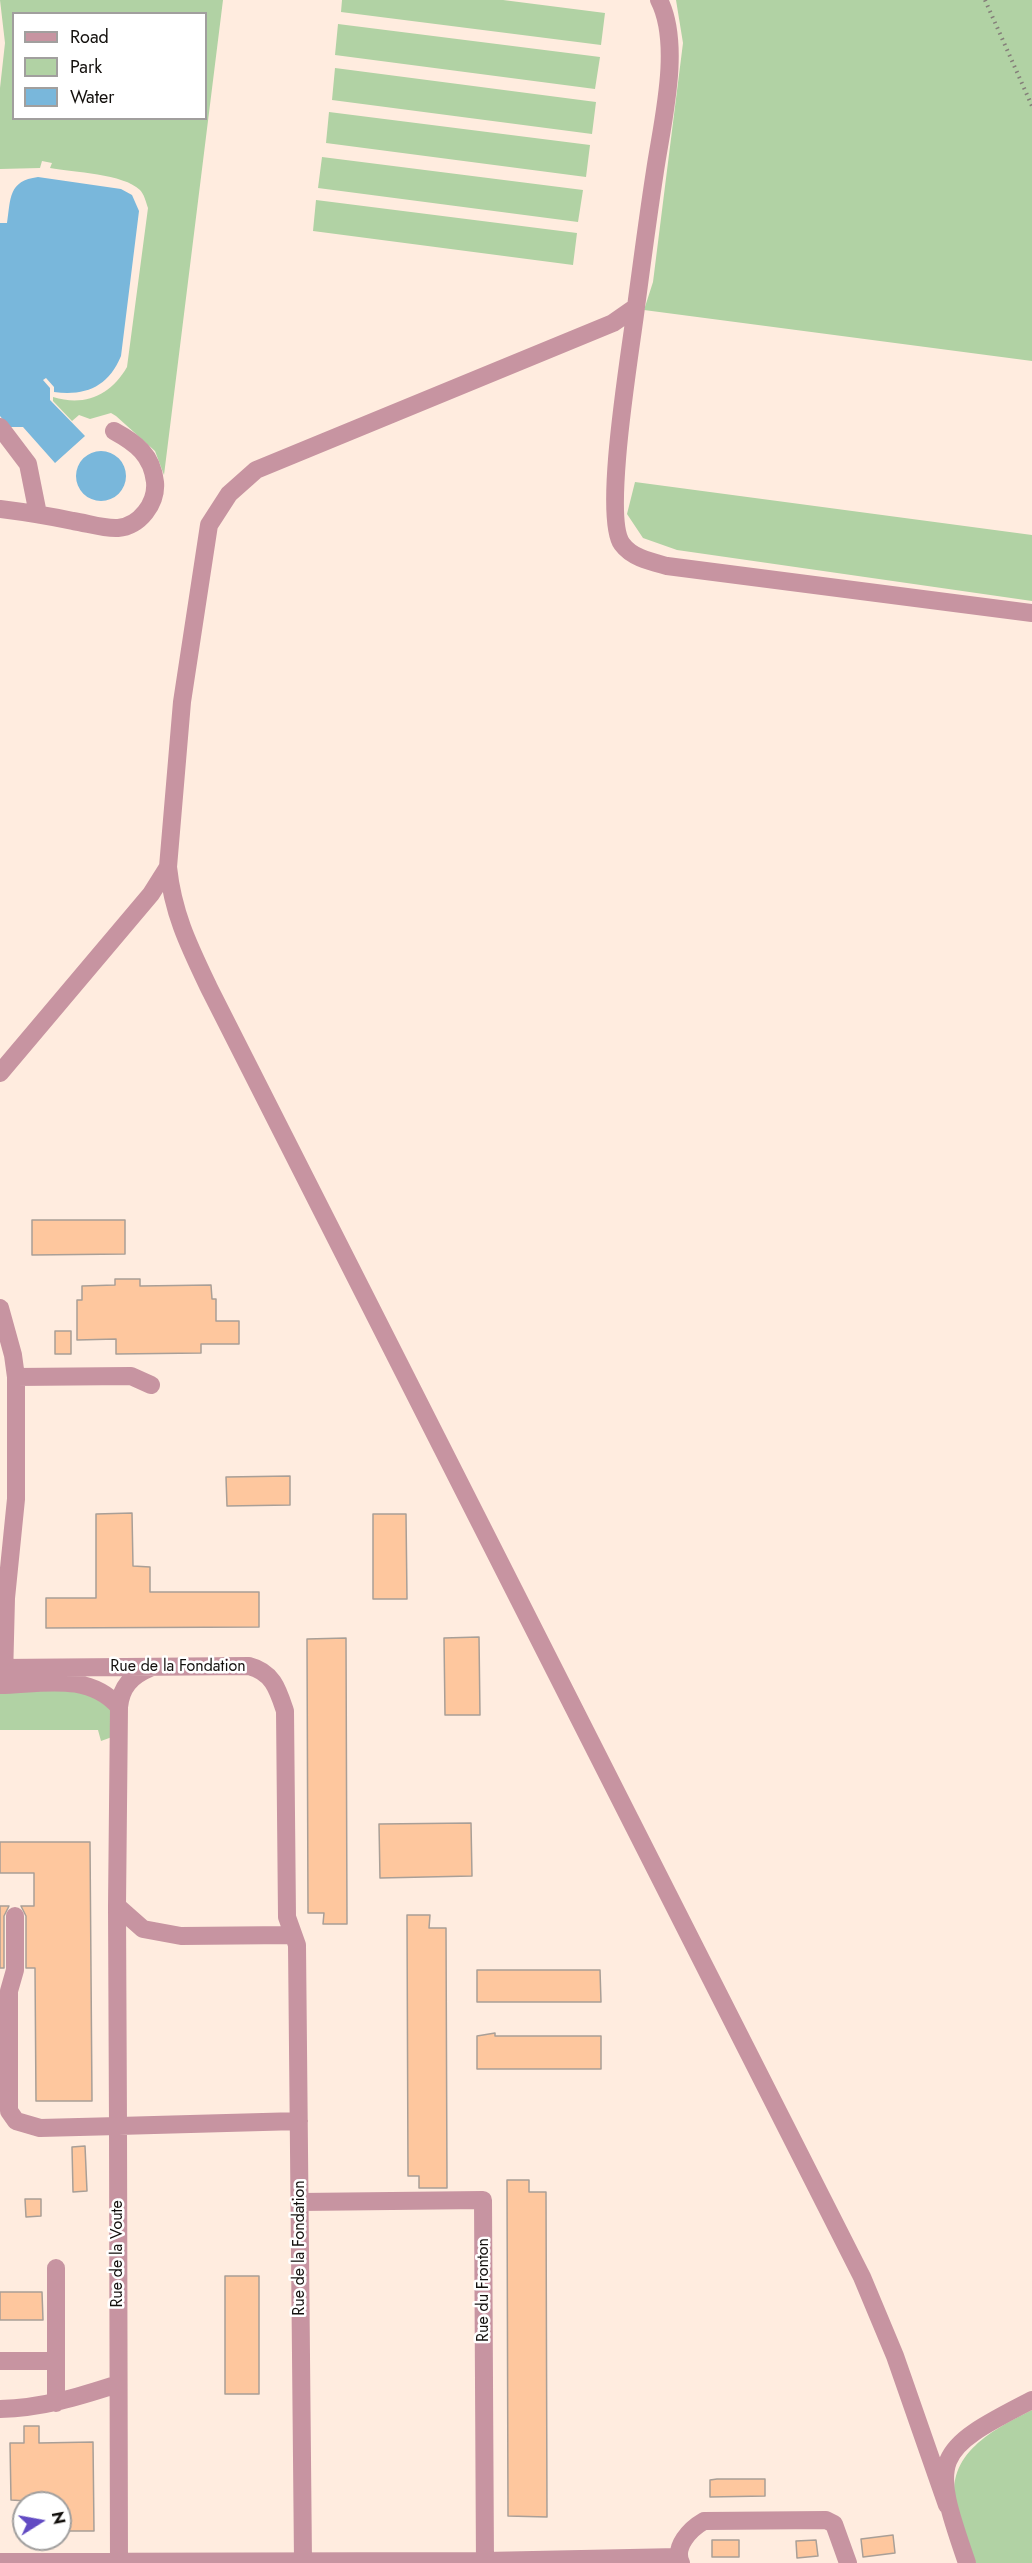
<!DOCTYPE html>
<html>
<head>
<meta charset="utf-8">
<style>
	body { margin:0 }
	#map { position:relative; width:1032px; height:2563px; overflow:hidden; background:#fff6ef; font-family:Jost,sans-serif }
	canvas { display:block }
	.legend { position:absolute; left:12px; top:12px; width:195px; height:108px; box-sizing:border-box; background:#fff; border:2px solid #a19f9e; margin:0; padding:8px 10px; list-style:none; font-size:18px; color:#13100d }
	.legend li { display:flex; align-items:center; gap:12px; height:30px }
	.legend b { width:30px; border:2px solid #a19f9e }
	.north { position:absolute; left:12px; top:2491px; width:60px; height:60px; box-sizing:border-box; background:#fff; border:2px solid #a19f9e; border-radius:50%; rotate:79deg; font-size:16px; font-weight:700; line-height:24px; text-align:center; color:#13100d }
	.north::after { content:''; display:block; margin:auto; width:21px; height:27px; background:#624bc3; clip-path:polygon(50% 0,100% 100%,50% 72%,0 100%) }
</style>
</head>
<body>
<div id="map">
<canvas width="1032" height="2563"></canvas>
<ul class="legend">
<li><b style="height:8px;background:#c794a1"></b>Road</li>
<li><b style="height:16px;background:#b1d2a4"></b>Park</li>
<li><b style="height:16px;background:#79b7db"></b>Water</li>
</ul>
<div class="north">N</div>
</div>
<script>
const ctx = document.querySelector('canvas').getContext('2d');
ctx.lineJoin = 'round';
function fillPath(path, color) { ctx.fillStyle = color; ctx.fill(path, 'evenodd'); }
function stroke(path, color, width, dash) { ctx.strokeStyle = color; ctx.lineWidth = width; ctx.lineCap = dash ? 'butt' : 'round'; ctx.setLineDash(dash || []); ctx.stroke(path); }
function write(font, color, halo, rows, align = 'center') {
  ctx.font = font + ' Jost,sans-serif'; ctx.lineWidth = 5; ctx.setLineDash([]); ctx.textBaseline = 'middle'; ctx.strokeStyle = halo; ctx.fillStyle = color; for (const [text, x, y, turn = 0] of rows) {
    ctx.save(); ctx.translate(x, y); ctx.rotate((+turn || 0) * Math.PI / 180); ctx.textAlign = isNaN(turn) ? turn : align; if (halo) ctx.strokeText(text, 0, 0); ctx.fillText(text, 0, 0); ctx.restore();
  }
}
const built = new Path2D(`
	M 0,0 L 1032,0 L 1032,2563 L 0,2563 ZM 14,14 L 206,14 L 206,118 L 14,118 ZM 24,2503 L 60,2503 L 60,2539 L 24,2539 Z`);
const green = new Path2D(`
	M 0,0 L 223,0 L 164,475 L 155,451 L 116,416 L 111,413 L 90,419 L 79,415 L 72,421 L 53,401 L 53,397 C 85,407 111,395 127,367 L 148,208 C 146,202 144,194 140,190 C 124,174 73,172 50,168 L 52,163 L 42,161 L 40,168 L 0,169 L 0,88 L 5,43 ZM 14,14 L 206,14 L 206,118 L 14,118 Z
	M 342,0 L 503,0 L 605,13 L 601,45 L 341,12 Z
	M 676,0 L 1032,0 L 1032,361 L 644,310 L 653,282 L 683,43 Z
	M 338,24 L 600,57 L 595,89 L 335,55 Z
	M 335,68 L 596,102 L 592,134 L 332,100 Z
	M 329,112 L 590,145 L 586,177 L 326,143 Z
	M 322,157 L 583,190 L 578,222 L 318,188 Z
	M 316,200 L 577,233 L 573,265 L 313,231 Z
	M 635,482 L 1032,535 L 1032,601 L 677,550 L 643,538 L 627,514 Z
	M 0,1690 L 86,1690 L 110,1709 L 112,1737 L 101,1741 L 98,1730 L 0,1730 Z
	M 1032,2410 L 1032,2563 L 976,2563 C 969,2544 961,2525 956,2506 C 944,2454 994,2429 1032,2410 Z`);
const water = new Path2D(`
	M 38,177 L 121,189 L 132,195 L 139,211 L 121,356 C 108,387 86,396 54,392 L 54,387 L 46,378 L 43,380 L 50,388 L 50,400 L 85,436 L 55,463 L 23,427 L 9,427 L 0,416 L 0,223 L 7,223 C 11,198 8,181 38,177 Z
	M76 476a25 25 0 1 1 50 0a25 25 0 1 1-50 0Z`);
const building = new Path2D(`
	M 32,1220 L 125,1220 L 125,1254 L 32,1255 Z
	M 115,1279 L 140,1279 L 140,1286 L 211,1285 L 212,1299 L 216,1299 L 216,1321 L 239,1321 L 239,1344 L 201,1344 L 201,1353 L 116,1354 L 116,1339 L 77,1340 L 77,1300 L 82,1300 L 82,1286 L 115,1285 Z
	M 55,1331 L 71,1331 L 71,1354 L 55,1354 Z
	M 290,1476 L 290,1505 L 227,1506 L 226,1477 Z
	M 132,1513 L 133,1566 L 150,1567 L 150,1592 L 259,1592 L 259,1627 L 46,1628 L 46,1598 L 96,1598 L 96,1514 Z
	M 373,1514 L 406,1514 L 407,1599 L 373,1599 Z
	M 479,1637 L 480,1715 L 445,1715 L 444,1638 Z
	M 346,1638 L 347,1924 L 323,1924 L 324,1913 L 308,1913 L 307,1639 Z
	M 471,1823 L 472,1876 L 380,1878 L 379,1824 Z
	M 0,1842 L 90,1842 L 92,2101 L 36,2101 L 35,1968 L 26,1968 L 26,1916 L 21,1906 L 34,1906 L 34,1873 L 0,1873 Z
	M 0,1906 L 9,1906 L 4,1916 L 4,1968 L 0,1968 Z
	M 407,1915 L 430,1915 L 429,1928 L 446,1928 L 447,2188 L 419,2188 L 419,2176 L 408,2176 Z
	M 477,1970 L 600,1970 L 601,2002 L 477,2002 Z
	M 495,2033 L 495,2036 L 601,2036 L 601,2069 L 477,2069 L 477,2036 Z
	M 85,2146 L 87,2191 L 73,2192 L 72,2147 Z
	M 507,2180 L 529,2180 L 529,2192 L 546,2192 L 547,2517 L 508,2516 Z
	M 25,2199 L 41,2199 L 41,2216 L 26,2217 Z
	M 225,2276 L 259,2276 L 259,2394 L 225,2394 Z
	M 0,2292 L 42,2292 L 43,2320 L 0,2320 Z
	M 24,2426 L 39,2426 L 39,2443 L 93,2442 L 94,2531 L 60,2531 L 60,2503 L 11,2500 L 10,2443 L 24,2443 Z
	M 717,2479 L 765,2479 L 765,2496 L 710,2497 L 710,2480 Z
	M 893,2535 L 895,2553 L 863,2557 L 861,2539 Z
	M 712,2540 L 739,2540 L 739,2557 L 712,2557 Z
	M 816,2540 L 818,2556 L 797,2558 L 796,2541 Z`);
const path = new Path2D(`
	M 985,0 L 1032,106`);
const minor = new Path2D(`
	M 659,0 C 682,45 662,123 655,171 C 648,216 642,262 636,307 L 613,323 L 256,470 L 229,494 L 209,525 L 182,702 L 168,867 C 173,914 189,946 209,988 L 862,2277 L 895,2356 L 947,2505
	M 636,307 C 631,349 602,517 622,544 C 632,558 652,562 667,566 L 1032,613
	M 0,427 L 28,464 L 38,514
	M 0,509 C 24,512 49,516 73,521 C 87,523 104,529 118,528 C 140,526 157,503 155,482 C 152,455 136,443 114,431
	M 0,1073 L 151,894 L 168,867
	M 0,1308 L 13,1355 L 16,1377
	M 0,1668 L 249,1666 C 273,1672 278,1690 285,1711 L 287,1917 L 297,1945 L 303,2561
	M 4,1678 L 6,1598 L 16,1499 L 16,1377 L 131,1376 L 151,1385
	M 0,1685 C 42,1684 89,1672 119,1707 L 117,1906 L 143,1929 L 181,1936 L 292,1935
	M 119,1707 C 121,1687 131,1676 150,1668
	M 15,1916 L 15,1970 L 9,1991 L 9,2111 L 16,2121 L 40,2128 L 118,2126 L 117,1906
	M 300,2202 L 483,2200 L 485,2563
	M 56,2268 L 56,2403
	M 0,2361 L 56,2361
	M 0,2409 C 42,2408 78,2397 118,2384
	M 0,2562 L 485,2561 L 678,2557
	M 119,2563 L 118,2126 L 299,2121
	M 681,2563 C 673,2547 690,2529 704,2521 L 826,2520 L 834,2524 L 848,2563
	M 967,2563 C 930,2457 932,2451 1032,2400`);
const streetNames = [
	["Rue de la Fondation",178,1667],
	["Rue de la Fondation",300,2248,-90],
	["Rue de la Voute",118,2254,-90],
	["Rue du Fronton",484,2290,-90]
];
fillPath(built, '#ffecdf');
fillPath(green, '#b1d2a4');
fillPath(water, '#79b7db');
fillPath(building, '#fec79e');
stroke(building, '#a99f97', 1.5);
stroke(path, '#847e79', 4, [1.5, 4.5]);
stroke(minor, '#c794a1', 18);
write('16px', '#13100d', '#fff', streetNames);
</script>
</body>
</html>
